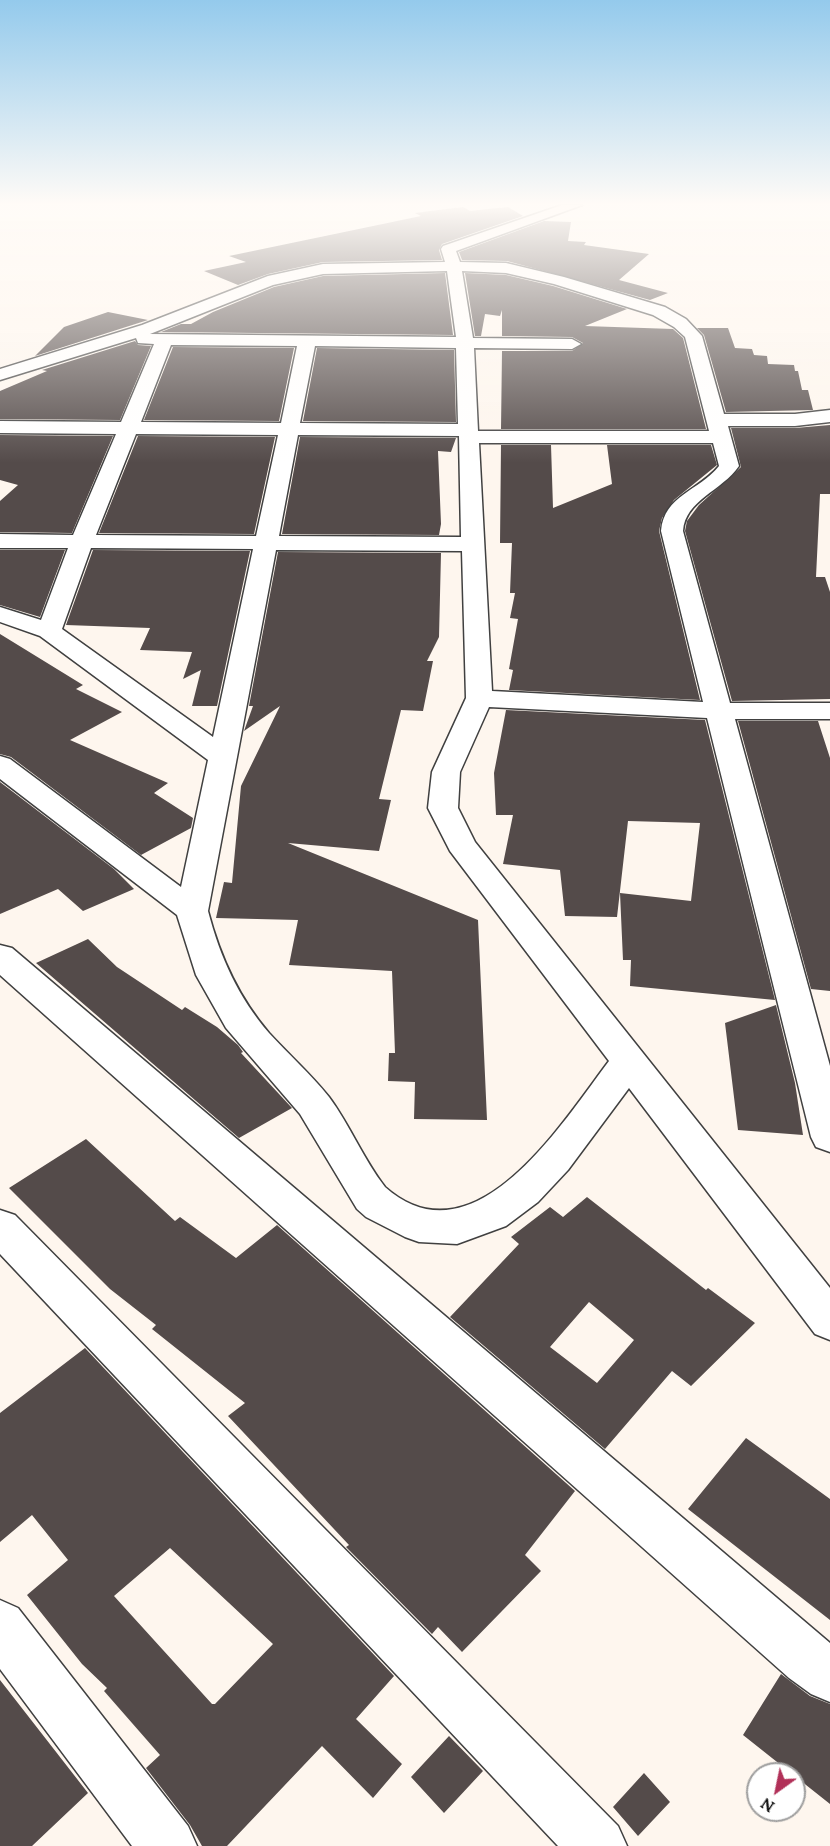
<!DOCTYPE html>
<html>
<head>
<meta charset="utf-8">
<style>
	body { margin:0 }
	#map { position:relative; width:830px; height:1846px; overflow:hidden; background:#fef6ee; font-family:Lora,serif }
	canvas { display:block }
	.north { position:absolute; left:746px; top:1762px; width:60px; height:60px; box-sizing:border-box; background:#fff; border:2px solid #9e9e9e; border-radius:50%; rotate:213deg; font-size:16px; font-weight:700; line-height:24px; text-align:center; color:#0d0d0d }
	.north::after { content:''; display:block; margin:auto; width:21px; height:27px; background:#b13058; clip-path:polygon(50% 0,100% 100%,50% 72%,0 100%) }
</style>
</head>
<body>
<div id="map">
<canvas width="830" height="1846"></canvas>
<div class="north">N</div>
</div>
<script>
const ctx = document.querySelector('canvas').getContext('2d');
ctx.lineJoin = 'round';
function fillPath(path, color) { ctx.fillStyle = color; ctx.fill(path, 'evenodd'); }
function stroke(path, color, width, dash) { ctx.strokeStyle = color; ctx.lineWidth = width; ctx.lineCap = dash ? 'butt' : 'round'; ctx.setLineDash(dash || []); ctx.stroke(path); }
const building = new Path2D(`
	M 463,207 L 470,211 L 508,207 L 523,216 L 442,244 L 439,250 L 442,260 L 323,262 L 268,274 L 238,285 L 204,271 L 246,262 L 229,256 L 421,216 L 415,213 Z
	M 544,221 L 571,222 L 568,241 L 586,242 L 584,245 L 649,254 L 619,280 L 668,293 L 650,300 L 507,261 L 462,260 L 459,252 Z
	M 445,273 L 453,335 L 161,332 L 181,324 L 191,324 L 213,312 L 274,287 L 323,276 Z
	M 465,273 L 506,275 L 553,286 L 627,309 L 585,326 L 673,329 L 683,338 L 706,429 L 501,429 L 502,351 L 572,351 L 583,343 L 572,337 L 502,336 L 502,310 L 500,316 L 485,314 L 481,336 L 475,336 Z
	M 108,312 L 148,320 L 35,356 L 64,327 Z
	M 697,328 L 728,328 L 735,348 L 752,349 L 754,355 L 767,356 L 768,364 L 794,365 L 795,371 L 798,371 L 802,390 L 808,390 L 813,410 L 726,412 L 704,335 Z
	M 135,341 L 138,345 L 151,346 L 120,420 L 0,419 L 0,391 L 47,371 L 42,370 Z
	M 173,347 L 294,348 L 279,421 L 144,420 Z
	M 317,348 L 454,350 L 456,422 L 303,421 Z
	M 830,425 L 830,494 L 820,494 L 816,577 L 825,577 L 830,592 L 830,699 L 732,701 L 685,531 L 687,521 L 699,505 L 741,467 L 731,428 L 795,428 Z
	M 0,435 L 113,436 L 72,533 L 0,532 L 0,501 L 18,485 L 0,480 Z
	M 138,436 L 275,437 L 254,534 L 99,533 Z
	M 300,437 L 456,438 L 451,452 L 438,451 L 441,524 L 439,535 L 282,534 Z
	M 501,445 L 551,445 L 553,508 L 612,484 L 607,445 L 711,445 L 717,465 L 674,500 L 662,518 L 659,531 L 700,700 L 509,690 L 513,670 L 509,669 L 518,619 L 510,618 L 515,593 L 510,593 L 512,543 L 500,543 Z
	M 0,550 L 65,550 L 40,617 L 0,605 Z
	M 93,550 L 250,551 L 217,706 L 192,706 L 201,670 L 183,679 L 192,652 L 140,650 L 150,628 L 66,625 Z
	M 278,552 L 441,553 L 439,637 L 427,661 L 433,661 L 423,711 L 401,710 L 379,799 L 391,800 L 379,851 L 288,843 L 478,920 L 487,1120 L 414,1119 L 415,1082 L 388,1081 L 389,1053 L 395,1053 L 392,971 L 289,965 L 298,920 L 216,918 L 224,882 L 232,883 L 241,786 L 280,706 L 244,731 L 253,706 L 249,706 Z
	M 0,634 L 83,685 L 76,689 L 122,712 L 70,740 L 168,783 L 154,793 L 193,818 L 191,828 L 141,855 L 11,757 L 0,754 Z
	M 506,710 L 705,720 L 775,1000 L 630,986 L 631,960 L 623,960 L 620,893 L 691,901 L 700,823 L 628,821 L 617,917 L 565,916 L 560,870 L 503,864 L 513,815 L 496,815 L 494,773 Z
	M 738,721 L 818,721 L 830,758 L 830,991 L 811,989 Z
	M 0,782 L 114,869 L 134,889 L 83,911 L 58,889 L 0,914 Z
	M 88,939 L 117,967 L 182,1010 L 185,1007 L 217,1027 L 238,1045 L 243,1052 L 241,1053 L 292,1108 L 239,1138 L 36,963 Z
	M 776,1005 L 795,1083 L 803,1135 L 738,1130 L 725,1023 Z
	M 86,1139 L 175,1221 L 180,1217 L 236,1258 L 277,1225 L 575,1491 L 525,1555 L 541,1571 L 462,1652 L 438,1627 L 432,1634 L 346,1547 L 349,1545 L 228,1416 L 245,1403 L 152,1329 L 156,1325 L 110,1289 L 9,1188 Z
	M 587,1197 L 706,1290 L 708,1288 L 755,1323 L 691,1386 L 672,1371 L 605,1449 L 450,1317 L 519,1244 L 511,1237 L 550,1207 L 563,1217 ZM 589,1302 L 634,1340 L 597,1383 L 550,1347 Z
	M 85,1348 L 394,1676 L 356,1719 L 402,1764 L 373,1798 L 322,1746 L 227,1846 L 202,1846 L 190,1825 L 146,1768 L 160,1755 L 104,1691 L 107,1688 L 82,1664 L 27,1595 L 68,1560 L 32,1515 L 0,1542 L 0,1413 ZM 170,1548 L 273,1644 L 215,1704 L 212,1704 L 114,1596 Z
	M 746,1438 L 830,1499 L 830,1620 L 688,1509 Z
	M 781,1674 L 810,1696 L 830,1704 L 830,1804 L 743,1735 Z
	M 0,1680 L 88,1793 L 32,1846 L 0,1846 Z
	M 449,1736 L 483,1771 L 444,1813 L 411,1777 Z
	M 644,1773 L 670,1802 L 638,1836 L 613,1807 Z`);
const minor = new Path2D(`
	M 562,205 L 582,205 L 456,251 L 460,262 L 506,263 L 564,277 L 665,307 L 686,319 L 702,336 L 724,414 L 795,414 L 830,410 L 830,422 L 795,426 L 728,426 L 739,466 C 722,491 685,500 683,531 L 730,703 L 830,703 L 830,719 L 735,719 L 830,1066 L 830,1152 L 816,1147 L 811,1137 L 707,718 L 489,707 L 460,772 L 458,808 L 475,842 L 830,1288 L 830,1340 L 815,1334 L 629,1088 L 568,1170 L 538,1202 L 506,1226 L 457,1244 L 419,1242 L 405,1237 L 366,1217 L 357,1209 L 300,1114 L 226,1028 L 196,975 L 177,915 L 0,779 L 0,756 L 10,759 L 181,887 L 208,760 L 40,636 L 0,622 L 0,607 L 41,620 L 68,548 L 0,548 L 0,534 L 73,535 L 116,434 L 0,433 L 0,421 L 121,422 L 154,344 L 138,343 L 136,338 L 0,380 L 0,369 L 142,325 L 268,276 L 323,264 L 445,262 L 441,249 L 443,246 ZM 447,271 L 456,337 L 150,334 L 273,285 L 323,274 ZM 462,271 L 506,273 L 554,284 L 653,315 L 674,327 L 685,337 L 709,431 L 478,431 L 474,348 L 572,349 L 581,344 L 572,339 L 473,338 ZM 171,345 L 297,346 L 281,423 L 141,422 ZM 315,346 L 456,348 L 458,424 L 300,423 ZM 136,434 L 278,435 L 256,536 L 96,535 ZM 298,435 L 459,436 L 461,537 L 279,536 ZM 479,443 L 713,443 L 719,466 C 699,491 664,495 661,531 L 703,702 L 492,691 ZM 91,548 L 253,549 L 213,737 L 62,629 ZM 276,550 L 462,551 L 466,698 L 432,772 L 428,808 L 450,851 L 609,1061 C 562,1123 474,1266 385,1187 C 363,1159 350,1125 329,1097 C 311,1074 289,1055 269,1033 C 238,997 220,957 208,911 Z
	M 0,945 L 12,948 L 830,1643 L 830,1702 L 811,1694 L 789,1678 L 0,975 Z
	M 0,1210 L 15,1215 L 618,1826 L 627,1846 L 558,1846 L 0,1254 Z
	M 0,1600 L 18,1608 L 188,1826 L 197,1846 L 132,1846 L 0,1669 Z`);
fillPath(building, '#544b4a');
stroke(minor, '#404040', 3);
fillPath(minor, '#fff');
const sky = ctx.createLinearGradient(0, 0, 0, 463);
sky.addColorStop(0, '#94caec');
sky.addColorStop(0.44, '#fffbf7');
sky.addColorStop(1, '#fffbf700');
ctx.fillStyle = sky;
ctx.fillRect(0, 0, 830, 463);
</script>
</body>
</html>
